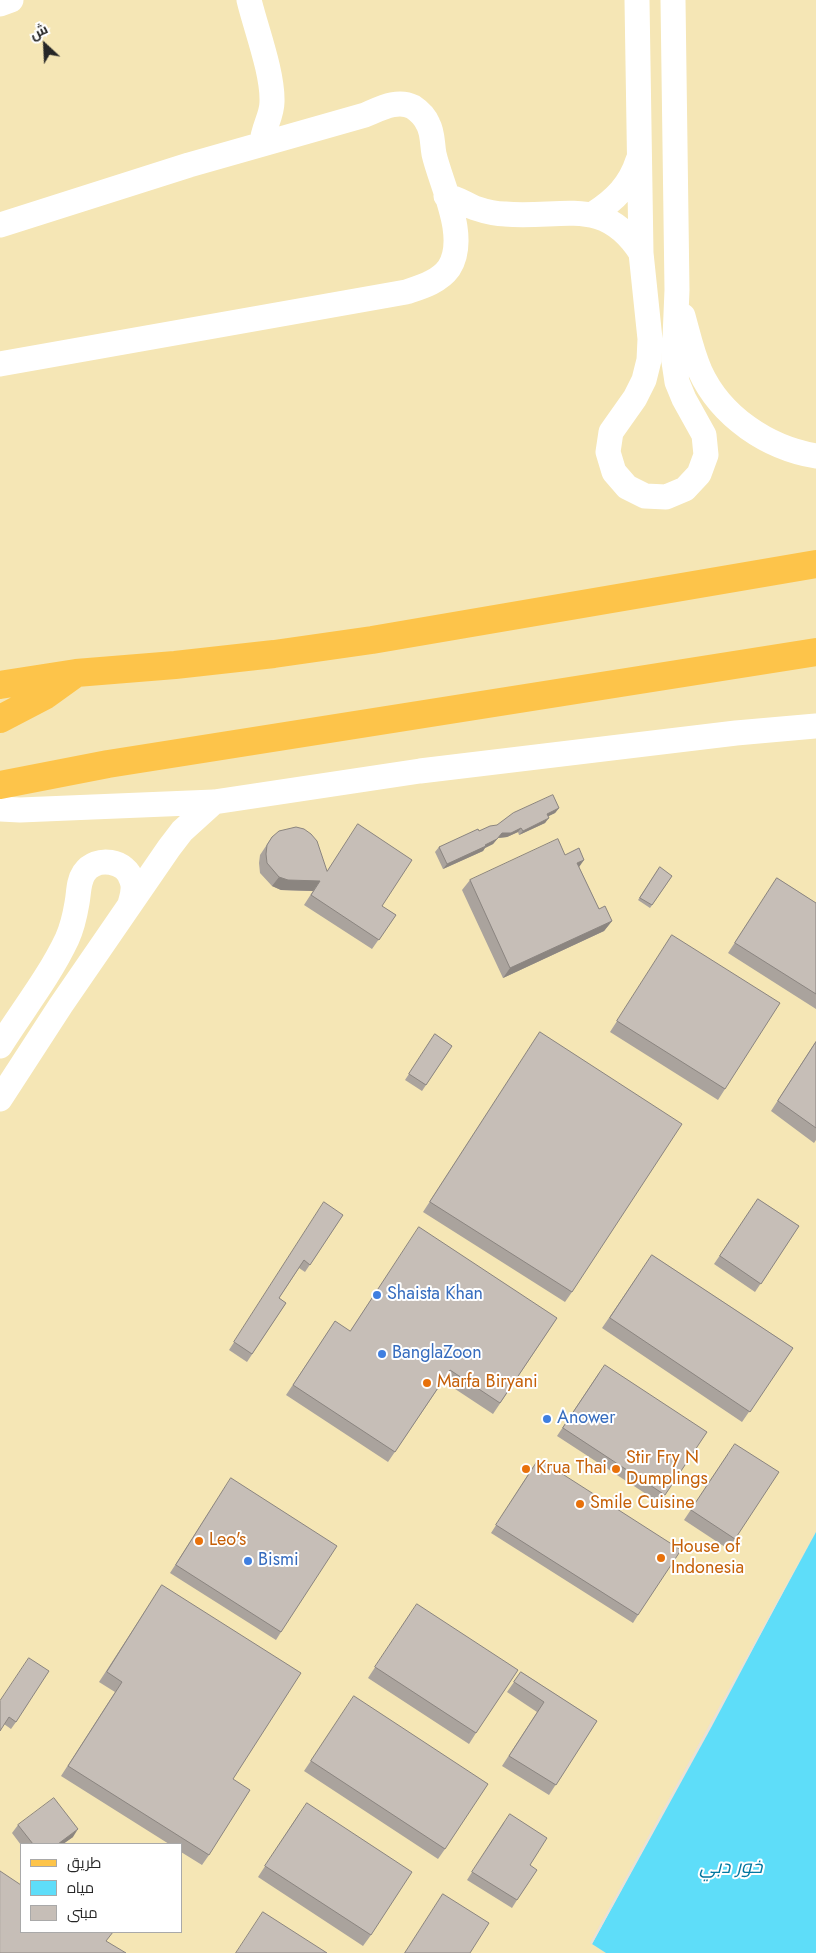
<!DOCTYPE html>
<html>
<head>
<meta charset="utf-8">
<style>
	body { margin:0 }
	#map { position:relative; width:816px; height:1953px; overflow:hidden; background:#ebe1d6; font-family:Jost,Cairo,sans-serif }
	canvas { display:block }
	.legend { position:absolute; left:20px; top:1843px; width:162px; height:90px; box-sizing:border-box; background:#fff; border:1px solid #a9a9a9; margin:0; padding:6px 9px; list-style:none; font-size:15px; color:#272727 }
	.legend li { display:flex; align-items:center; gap:10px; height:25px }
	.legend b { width:25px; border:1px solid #a9a9a9 }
	.north { position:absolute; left:20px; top:20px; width:50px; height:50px; -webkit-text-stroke:4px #fff; paint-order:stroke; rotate:335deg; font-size:14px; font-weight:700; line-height:20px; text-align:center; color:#272727 }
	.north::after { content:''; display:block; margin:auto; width:18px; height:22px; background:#272727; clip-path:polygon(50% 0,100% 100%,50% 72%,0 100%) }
</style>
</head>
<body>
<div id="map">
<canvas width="816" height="1953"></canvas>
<ul class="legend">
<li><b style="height:6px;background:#fdc44a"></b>طريق</li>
<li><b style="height:14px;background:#5eddf9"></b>مياه</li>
<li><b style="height:14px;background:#c6beb7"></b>مبنى</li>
</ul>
<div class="north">ش</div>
</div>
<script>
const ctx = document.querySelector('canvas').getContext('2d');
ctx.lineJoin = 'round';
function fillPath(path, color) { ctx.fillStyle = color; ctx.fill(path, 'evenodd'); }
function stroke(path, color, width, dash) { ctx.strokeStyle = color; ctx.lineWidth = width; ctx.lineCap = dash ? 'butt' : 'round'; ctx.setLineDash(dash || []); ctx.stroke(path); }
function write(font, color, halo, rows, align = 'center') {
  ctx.font = font + ' Jost,Cairo,sans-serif'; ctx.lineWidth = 4; ctx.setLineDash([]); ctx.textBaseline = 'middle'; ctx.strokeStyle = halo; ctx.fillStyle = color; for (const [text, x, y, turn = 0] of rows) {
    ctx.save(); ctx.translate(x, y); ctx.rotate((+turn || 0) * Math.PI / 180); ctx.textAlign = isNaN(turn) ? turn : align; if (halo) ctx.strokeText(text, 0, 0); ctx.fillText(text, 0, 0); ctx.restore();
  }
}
const sand = new Path2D(`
	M 0,0 L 816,0 L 816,1532 L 592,1944 L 606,1953 L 0,1953 ZM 21,1844 L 181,1844 L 181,1932 L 21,1932 Z`);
const water = new Path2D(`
	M 816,1532 L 816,1953 L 606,1953 L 592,1944 Z`);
const pier = new Path2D(`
	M 816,1530 L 712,1726 L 592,1944 L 590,1943 Z`);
const minor = new Path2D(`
	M 249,0 C 256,29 273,73 272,102 C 272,116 263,128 262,143
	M 637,0 L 641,253 L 650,339 L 649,360 L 644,380 L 635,398 L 611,432 L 608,452 L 614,472 L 627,487 L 645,496 L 666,497 L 685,489 L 699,474 L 706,455 L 704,435 L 684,399 L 677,382 L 674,362 L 677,290 L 673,0
	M 0,4 L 11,0
	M 446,196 C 458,198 465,204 475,208 C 484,211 495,214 505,214 C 562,219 604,195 641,253
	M 593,214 C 615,200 630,185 638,160
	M 0,225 L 189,165 L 365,115 C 380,109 397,99 413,107 C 419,111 425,117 428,124 C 433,133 432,143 434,154 C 441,185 469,237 449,268 C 439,282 421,287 406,292 L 0,364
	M 683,316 C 688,334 692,353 700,371 C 721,417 768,448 816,456
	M 0,809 L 20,810 L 214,802 L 420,771 L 736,733 L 816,726
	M 0,1046 C 22,1011 49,977 67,939 C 72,928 75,915 77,903 C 79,893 78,882 84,873 C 96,855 127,860 132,881 C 135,889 132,896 130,904
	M 0,1099 L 61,1005 L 169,848 L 182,831 L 214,802`);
const major = new Path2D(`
	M 0,685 L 76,673 L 175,665 L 274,654 L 372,640 L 816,564
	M 0,719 L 46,695 L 71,677
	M 0,785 L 108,764 L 816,652`);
const wall = new Path2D(`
	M 559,808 L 555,813 L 548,816 L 545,823 L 519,835 L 518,832 L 507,837 L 498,838 L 493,844 L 485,848 L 483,851 L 443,869 L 435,852 L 439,847 L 479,831 Z
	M 272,837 L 396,915 L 372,949 L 304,905 L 313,891 L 281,890 L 272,886 L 260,873 L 259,863 L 260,855 Z
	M 565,855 L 579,867 L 599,909 L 612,921 L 604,931 L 503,978 L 462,890 L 470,880 Z
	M 659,868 L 672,876 L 650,908 L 638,900 Z
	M 777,878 L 816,903 L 816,902 L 816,1009 L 728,953 Z
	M 672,935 L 725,1089 L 718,1100 L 610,1032 Z
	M 540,1032 L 572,1292 L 565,1302 L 423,1212 Z
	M 435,1034 L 452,1046 L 422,1091 L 405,1080 Z
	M 816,1041 L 816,1140 L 814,1143 L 771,1111 Z
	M 758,1199 L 799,1226 L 755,1292 L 714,1264 Z
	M 319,1210 L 343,1215 L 305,1272 L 299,1268 L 279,1298 L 286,1303 L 247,1362 L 229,1350 Z
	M 652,1255 L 793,1348 L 742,1422 L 602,1328 Z
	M 557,1318 L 493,1414 L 443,1381 L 388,1462 L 286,1395 L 328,1332 Z
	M 599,1373 L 665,1495 L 660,1503 L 557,1436 Z
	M 728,1454 L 735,1539 L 728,1549 L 684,1520 Z
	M 533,1467 L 638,1615 L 633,1623 L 491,1533 Z
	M 226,1486 L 281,1632 L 276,1640 L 170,1573 Z
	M 162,1585 L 233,1779 L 209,1855 L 202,1865 L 181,1852 L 181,1844 L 169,1844 L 61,1776 L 115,1692 L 99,1682 Z
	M 410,1614 L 476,1733 L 469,1744 L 368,1678 Z
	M 521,1672 L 597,1721 L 549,1795 L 502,1766 L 537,1712 L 507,1692 Z
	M 0,1701 L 16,1722 L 11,1729 L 4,1724 Z
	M 347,1707 L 445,1849 L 438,1859 L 304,1771 Z
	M 299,1814 L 371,1935 L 363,1946 L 258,1877 Z
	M 504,1822 L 530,1865 L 517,1900 L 512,1908 L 467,1880 Z
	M 18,1825 L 73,1837 L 63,1844 L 21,1845 L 12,1833 Z
	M 443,1894 L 470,1953 L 405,1953 L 436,1905 Z`);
const shadedWall = new Path2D(`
	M 559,808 L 555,813 L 543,819 L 547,814 Z
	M 549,818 L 545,823 L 519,835 L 523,831 Z
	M 521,828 L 518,832 L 507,837 L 498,838 L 493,844 L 485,848 L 483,851 L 443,869 L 447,864 L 485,845 L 502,833 Z
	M 584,860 L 577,870 L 577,863 Z
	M 279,877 L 320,881 L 313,891 L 281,890 L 272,886 Z
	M 612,921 L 604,931 L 503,978 L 510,968 Z
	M 78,1829 L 73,1837 L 63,1844 L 58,1844 Z`);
const building = new Path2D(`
	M 553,795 L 559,808 L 547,814 L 549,818 L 523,831 L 521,828 L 511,833 L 502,833 L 497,839 L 485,845 L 486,846 L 447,864 L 439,847 L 478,829 L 479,831 L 490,826 L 497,825 L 513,813 Z
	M 358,824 L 412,860 L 382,906 L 396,915 L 379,940 L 311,895 L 320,881 L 288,880 L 279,877 L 267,863 L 266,854 L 267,845 L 272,837 L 279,831 L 296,827 L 304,829 L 311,834 L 317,841 L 327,871 Z
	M 558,839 L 565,855 L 579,848 L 584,860 L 577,863 L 599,909 L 605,906 L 612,921 L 510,968 L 470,880 Z
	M 660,867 L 672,876 L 652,905 L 640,898 Z
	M 777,878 L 816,903 L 816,994 L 735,943 Z
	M 672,935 L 780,1003 L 725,1089 L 617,1021 Z
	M 540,1032 L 682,1124 L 572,1292 L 430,1202 Z
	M 435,1034 L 452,1046 L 426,1085 L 409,1074 Z
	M 816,1042 L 816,1128 L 778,1101 Z
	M 758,1199 L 799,1226 L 761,1284 L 720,1256 Z
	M 324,1202 L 343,1215 L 310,1265 L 304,1260 L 279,1298 L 286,1303 L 252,1354 L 234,1342 Z
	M 419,1227 L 557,1318 L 500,1403 L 450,1370 L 395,1452 L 293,1385 L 335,1321 L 350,1331 Z
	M 652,1255 L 793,1348 L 750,1412 L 610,1318 Z
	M 605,1365 L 707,1432 L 665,1495 L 563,1428 Z
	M 735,1444 L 779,1472 L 735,1539 L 691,1510 Z
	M 539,1459 L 681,1550 L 638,1615 L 496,1525 Z
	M 231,1478 L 337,1546 L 281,1632 L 176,1565 Z
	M 162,1585 L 301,1673 L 233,1779 L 250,1790 L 209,1855 L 68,1766 L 122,1682 L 107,1672 Z
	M 417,1604 L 518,1670 L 476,1733 L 375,1667 Z
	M 29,1658 L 49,1671 L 16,1722 L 9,1717 L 0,1731 L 0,1701 Z
	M 521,1672 L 597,1721 L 556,1785 L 509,1756 L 544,1702 L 514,1682 Z
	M 354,1696 L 488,1784 L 445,1849 L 311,1761 Z
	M 54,1798 L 78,1829 L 58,1844 L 33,1844 L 18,1825 Z
	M 307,1803 L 412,1872 L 371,1935 L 265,1866 Z
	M 510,1814 L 547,1838 L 530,1865 L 537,1870 L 517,1900 L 472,1872 Z
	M 0,1871 L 21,1885 L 21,1932 L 113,1932 L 106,1941 L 126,1953 L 0,1953 Z
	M 443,1894 L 489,1923 L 470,1953 L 405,1953 Z
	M 263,1912 L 327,1953 L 236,1953 Z`);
const markers = [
	[377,1295,5,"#3f7fe0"],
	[382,1354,5,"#3f7fe0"],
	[427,1383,5,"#e8710a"],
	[547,1419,5,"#3f7fe0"],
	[526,1469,5,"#e8710a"],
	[616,1469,5,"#e8710a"],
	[580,1504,5,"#e8710a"],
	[199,1541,5,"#e8710a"],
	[661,1558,5,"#e8710a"],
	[248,1561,5,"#3f7fe0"]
];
const shopNames = [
	["Shaista Khan",387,1295],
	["BanglaZoon",392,1354],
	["Anower",557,1419],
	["Bismi",258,1561]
];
const foodNames = [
	["Marfa Biryani",437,1383],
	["Stir Fry N",626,1459],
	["Dumplings",626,1480],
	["Krua Thai",536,1469],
	["Smile Cuisine",590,1504],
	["Leo's",209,1541],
	["House of",671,1548],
	["Indonesia",671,1569]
];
const waterNames = [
	["خور دبي",731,1868]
];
fillPath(sand, '#f5e6b5');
fillPath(water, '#5eddf9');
fillPath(pier, '#ebe1d6');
stroke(minor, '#fff', 25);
stroke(major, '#fdc44a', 28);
fillPath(wall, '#aaa39d');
fillPath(shadedWall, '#8b8580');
fillPath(building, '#c6beb7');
stroke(building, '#8b8580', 1);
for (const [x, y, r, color] of markers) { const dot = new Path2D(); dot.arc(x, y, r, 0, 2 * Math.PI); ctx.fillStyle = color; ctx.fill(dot); stroke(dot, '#fff', 2); }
write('18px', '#366cbe', '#fff', shopNames, 'left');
write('18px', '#c56008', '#fff', foodNames, 'left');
write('italic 19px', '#0277a0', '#fff', waterNames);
</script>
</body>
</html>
